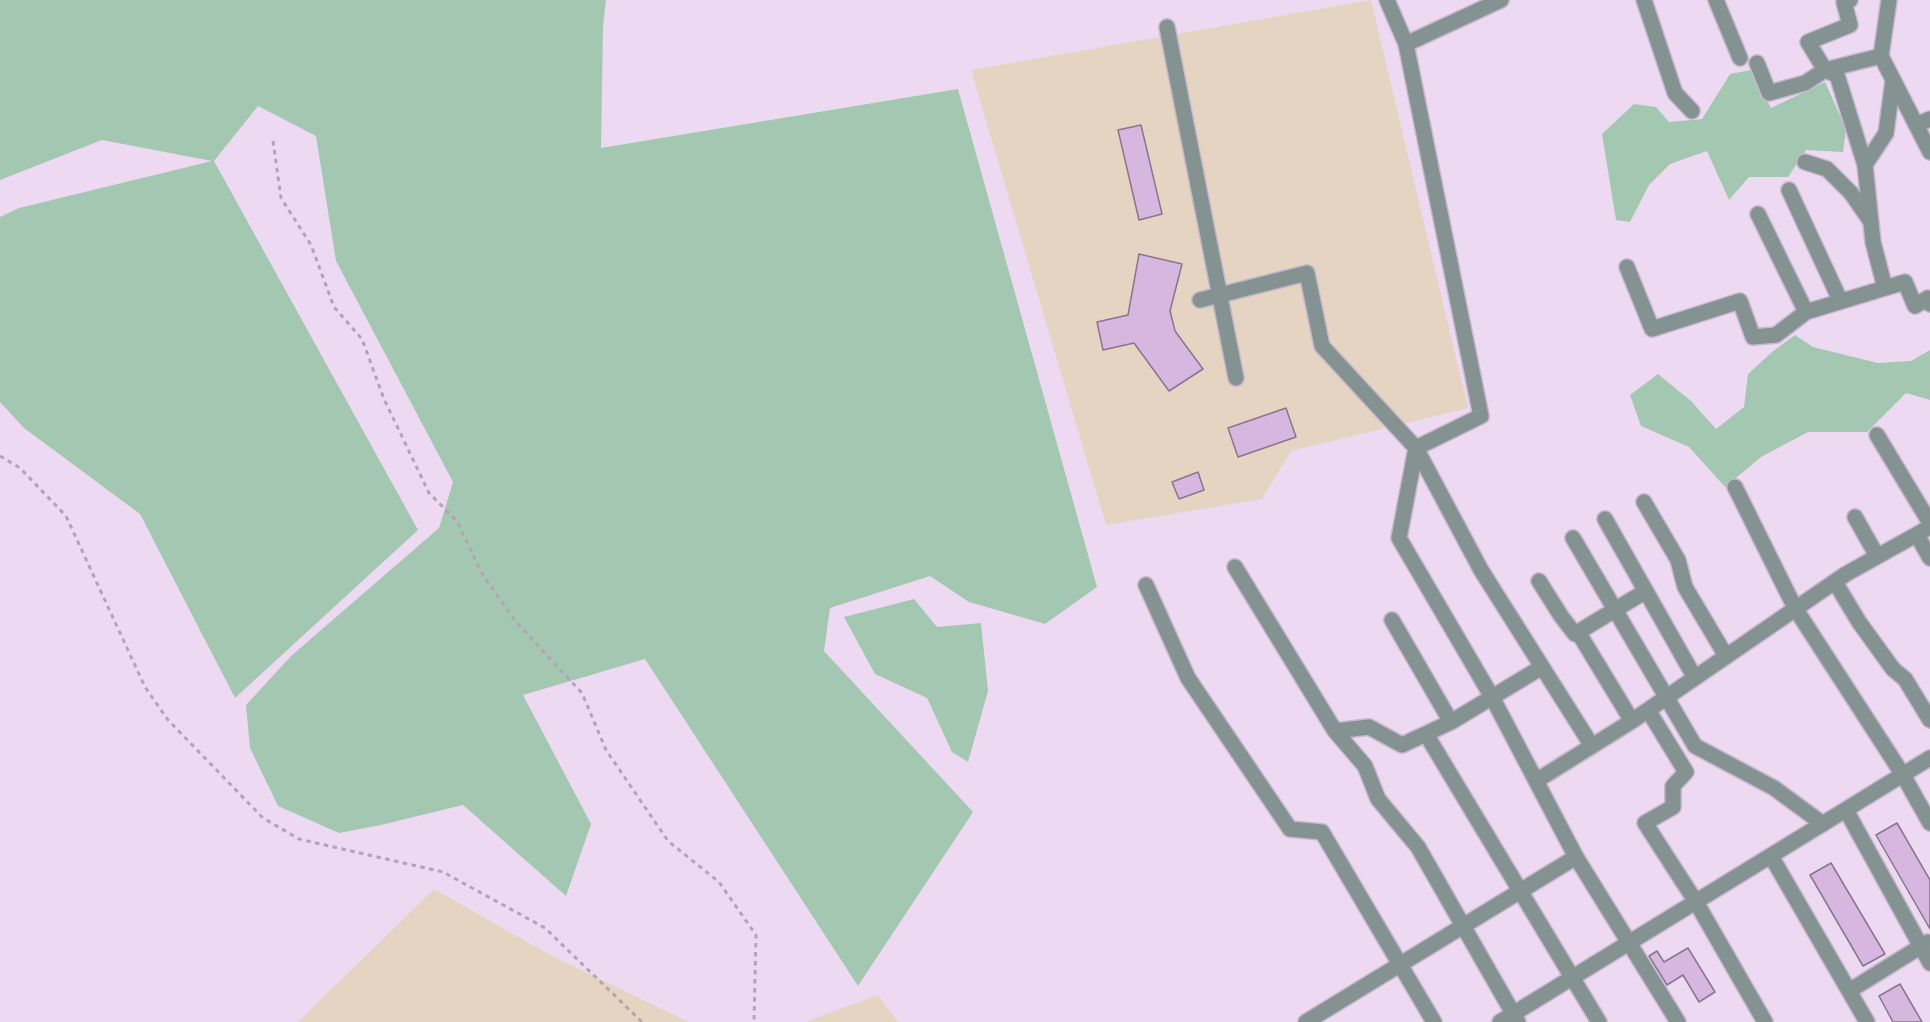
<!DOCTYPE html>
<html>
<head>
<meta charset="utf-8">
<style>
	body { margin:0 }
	canvas { display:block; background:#eddaf2 }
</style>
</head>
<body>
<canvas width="1930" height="1022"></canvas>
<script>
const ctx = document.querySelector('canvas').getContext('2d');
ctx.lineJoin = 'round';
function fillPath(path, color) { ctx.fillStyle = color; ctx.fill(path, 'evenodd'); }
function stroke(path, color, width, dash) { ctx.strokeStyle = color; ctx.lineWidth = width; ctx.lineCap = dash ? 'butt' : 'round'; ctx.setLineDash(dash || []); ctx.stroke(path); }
const industrial = new Path2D(`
	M 1371,0 L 1468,408 L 1291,451 L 1262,499 L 1106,525 L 971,70 Z
	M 434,889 L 554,957 L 689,1022 L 298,1022 Z
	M 878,995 L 898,1022 L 805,1022 Z`);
const green = new Path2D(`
	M 0,0 L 606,0 L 603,26 L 601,148 L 958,89 L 1097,587 L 1045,624 L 969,602 L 930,576 L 830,608 L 824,651 L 973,812 L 858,986 L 645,659 L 523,695 L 591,824 L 566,896 L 463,805 L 381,825 L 339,833 L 278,806 L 250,748 L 246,705 L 291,656 L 439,528 L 453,482 L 336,261 L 316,136 L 258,106 L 214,161 L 418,530 L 235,698 L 140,514 L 24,428 L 0,402 L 0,217 L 19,208 L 212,161 L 102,140 L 0,180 Z
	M 1751,70 L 1771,108 L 1825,82 L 1846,129 L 1843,152 L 1806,150 L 1788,177 L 1749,177 L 1729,200 L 1707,151 L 1670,164 L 1649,185 L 1630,222 L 1616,220 L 1602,134 L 1634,104 L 1656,107 L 1669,122 L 1702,119 L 1730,74 Z
	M 1795,335 L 1813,347 L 1878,363 L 1911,361 L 1930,350 L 1930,400 L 1906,393 L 1867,432 L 1808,432 L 1761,457 L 1725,487 L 1689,447 L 1641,426 L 1630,395 L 1658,374 L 1691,401 L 1716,429 L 1744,407 L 1748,374 L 1772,352 Z
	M 914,599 L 937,627 L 981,623 L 988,691 L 968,762 L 952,752 L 927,698 L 875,674 L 844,617 Z`);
const building = new Path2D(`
	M 1141,125 L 1162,214 L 1139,220 L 1118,130 Z
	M 1139,254 L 1182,264 L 1170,311 L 1175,331 L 1203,369 L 1169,391 L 1134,343 L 1103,350 L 1097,322 L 1128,315 Z
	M 1286,408 L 1296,437 L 1238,457 L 1228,428 Z
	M 1198,472 L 1204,490 L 1179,499 L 1172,482 Z
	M 1897,823 L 1930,880 L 1930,929 L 1876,835 Z
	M 1831,863 L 1885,954 L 1863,966 L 1810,875 Z
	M 1688,948 L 1715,992 L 1699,1002 L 1683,975 L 1667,985 L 1649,956 L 1657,951 L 1664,962 Z
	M 1900,984 L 1922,1022 L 1893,1022 L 1879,996 Z`);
const path = new Path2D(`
	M 273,141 L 281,198 L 311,245 L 334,307 L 362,339 L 384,399 L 429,493 L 457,521 L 481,572 L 516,622 L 582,693 L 606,750 L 668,841 L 719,882 L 756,935 L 754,1022
	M 0,456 L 20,468 L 66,516 L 145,687 L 168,720 L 263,818 L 299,839 L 443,872 L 545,928 L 642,1022`);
const minor = new Path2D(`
	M 1387,0 L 1406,44
	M 1644,0 L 1675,93 L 1692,111
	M 1716,0 L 1740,58
	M 1850,0 L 1844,2 L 1850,25 L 1808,42 L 1825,70 L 1837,75 L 1865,165
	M 1889,0 L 1881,56 L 1930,152
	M 1167,27 L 1236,378
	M 1757,63 L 1769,93 L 1805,83 L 1825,70 L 1881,56
	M 1916,125 L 1930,119
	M 1805,162 L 1827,169 L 1851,193 L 1869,219
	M 1789,190 L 1840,300
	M 1758,214 L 1806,312
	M 1627,267 L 1652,329 L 1740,301 L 1753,337 L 1776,335 L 1806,312 L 1885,288 L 1873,242 L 1865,165 L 1886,133 L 1893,80
	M 1885,288 L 1905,282 L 1915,306 L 1928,298 L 1930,304
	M 1200,300 L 1307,273 L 1322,346 L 1416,448 L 1481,416 L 1406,44 L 1501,0
	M 1877,435 L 1930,523
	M 1416,448 L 1399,538 L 1492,697 L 1576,857
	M 1416,448 L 1481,570 L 1592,746
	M 1735,487 L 1795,608 L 1903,775 L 1930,823
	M 1644,502 L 1678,560 L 1685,587 L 1726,656
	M 1855,517 L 1877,556
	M 1605,519 L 1695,678
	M 1917,535 L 1930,558
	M 1573,538 L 1695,746 L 1774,788 L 1823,824
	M 1235,567 L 1335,731 L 1369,727 L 1402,745 L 1451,722
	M 1539,581 L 1561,616 L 1575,634 L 1646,591
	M 1835,582 L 1859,622 L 1893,669 L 1905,679 L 1930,720
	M 1146,585 L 1188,678 L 1290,829 L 1322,832 L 1434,1022
	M 1392,620 L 1451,722 L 1542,667
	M 1578,632 L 1632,721
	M 1648,710 L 1686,772 L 1673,786 L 1673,807 L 1645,823 L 1696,902 L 1765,1022
	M 1335,731 L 1365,766 L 1378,799 L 1418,847 L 1518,1022
	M 1426,734 L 1599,1022
	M 1536,781 L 1632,721 L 1846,574 L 1930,527
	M 1846,810 L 1930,963
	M 1771,856 L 1867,1022
	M 1849,991 L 1928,942
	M 1306,1022 L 1576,857 L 1678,1022
	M 1500,1022 L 1930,758`);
fillPath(industrial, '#e6d4c3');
fillPath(green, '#a4c7b1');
fillPath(building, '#d7b7e0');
stroke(building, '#87768c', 1.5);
stroke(minor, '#c7b7cc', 18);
stroke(path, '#b2a3b6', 3, [4.5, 4.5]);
stroke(minor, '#849392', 15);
</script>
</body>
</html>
